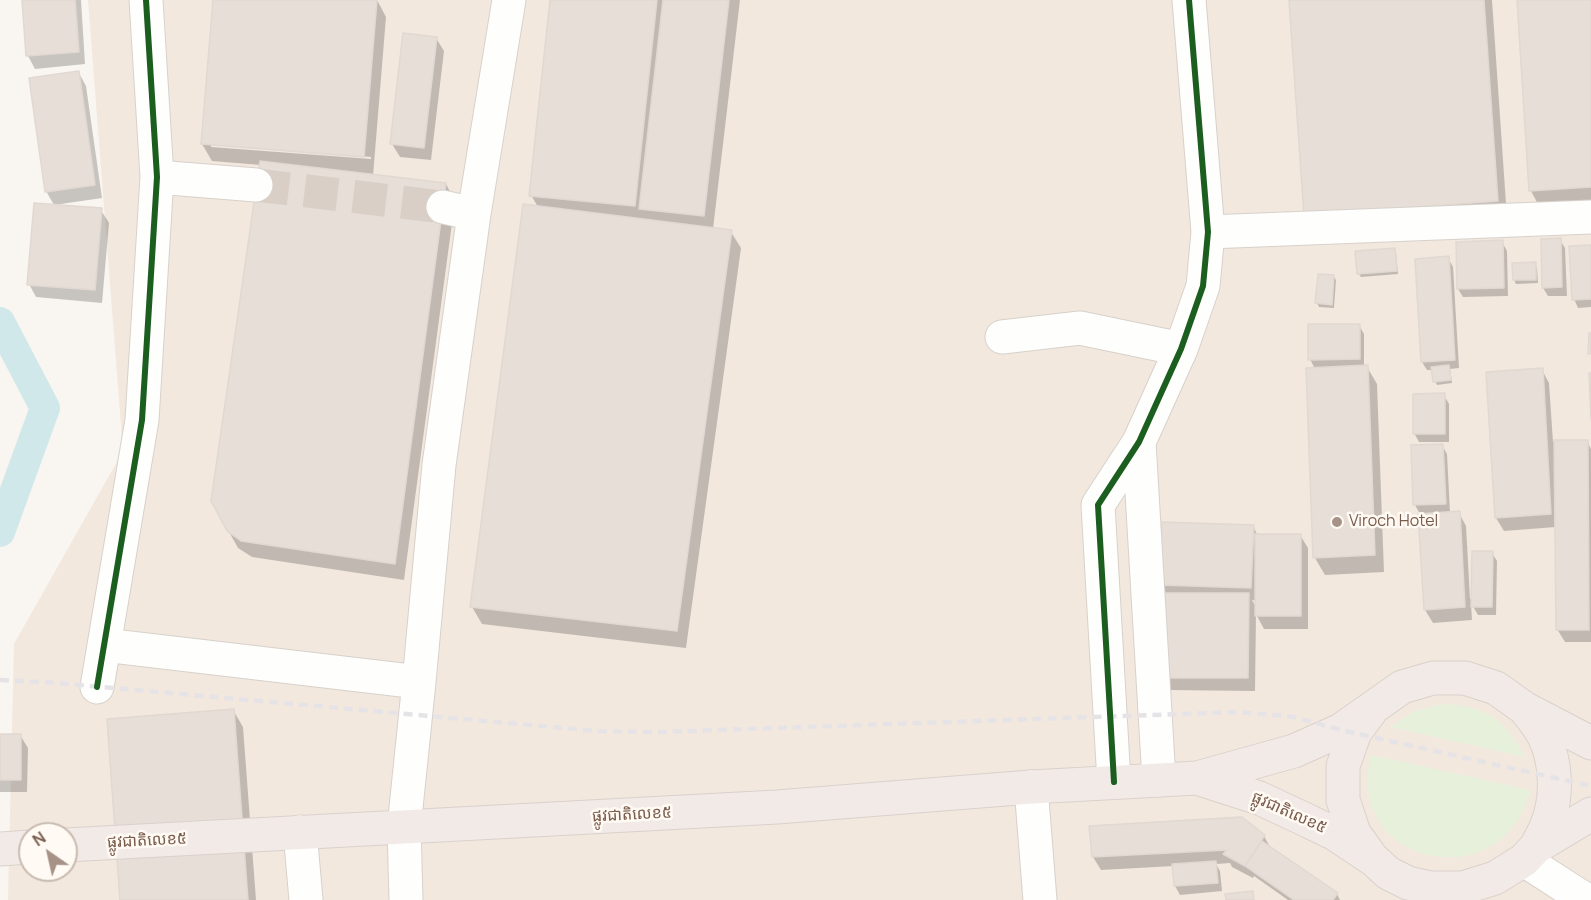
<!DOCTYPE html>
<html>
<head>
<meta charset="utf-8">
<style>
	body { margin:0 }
	#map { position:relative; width:1591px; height:900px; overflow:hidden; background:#f9f5f0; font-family:Manrope,sans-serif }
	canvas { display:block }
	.north { position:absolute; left:18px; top:822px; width:60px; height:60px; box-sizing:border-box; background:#fffaf3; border:2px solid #cabbb1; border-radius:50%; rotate:326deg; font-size:16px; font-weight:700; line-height:24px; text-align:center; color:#7a5c4d }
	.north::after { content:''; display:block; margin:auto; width:21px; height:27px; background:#a69286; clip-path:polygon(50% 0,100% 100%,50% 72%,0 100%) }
</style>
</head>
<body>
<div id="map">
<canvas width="1591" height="900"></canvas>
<div class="north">N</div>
</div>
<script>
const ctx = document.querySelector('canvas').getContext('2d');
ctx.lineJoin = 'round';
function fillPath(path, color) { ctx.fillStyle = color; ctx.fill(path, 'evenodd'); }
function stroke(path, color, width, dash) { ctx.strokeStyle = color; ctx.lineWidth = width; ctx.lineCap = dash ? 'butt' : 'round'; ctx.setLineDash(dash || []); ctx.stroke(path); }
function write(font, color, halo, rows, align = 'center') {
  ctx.font = font + ' Manrope,"Noto Sans Khmer",sans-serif'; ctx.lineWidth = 5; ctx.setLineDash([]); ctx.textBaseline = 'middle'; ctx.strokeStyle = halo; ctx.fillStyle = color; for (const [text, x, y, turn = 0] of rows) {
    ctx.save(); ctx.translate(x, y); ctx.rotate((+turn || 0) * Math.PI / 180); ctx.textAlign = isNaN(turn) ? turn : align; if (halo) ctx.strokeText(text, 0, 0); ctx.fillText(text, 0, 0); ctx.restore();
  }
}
const residential = new Path2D(`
	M 88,0 L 1591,0 L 1591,900 L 8,900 L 14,644 L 123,451 ZM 30,834 L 66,834 L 66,870 L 30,870 Z`);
const green = new Path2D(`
	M 1440,704 C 1484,705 1504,718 1525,757 L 1390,727 L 1413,712 Z
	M 1371,755 L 1530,790 C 1505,900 1342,866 1371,755 Z`);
const shadow = new Path2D(`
	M 23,0 L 81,0 L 85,64 L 35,69 L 28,56 Z
	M 214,0 L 377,0 L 386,17 L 373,176 L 446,184 L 455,201 L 404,580 L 252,557 L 238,548 L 228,530 L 261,165 L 212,161 L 202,144 ZM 211,144 L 371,157 L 371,159 L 211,147 Z
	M 551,0 L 740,0 L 713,229 L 731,232 L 741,248 L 686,648 L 482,624 L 472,607 L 538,207 L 531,195 Z
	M 1290,0 L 1492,0 L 1507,218 L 1315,232 Z
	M 1518,0 L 1591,0 L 1591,204 L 1540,208 L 1531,191 Z
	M 436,38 L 444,51 L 431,160 L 400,157 L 392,144 Z
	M 79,73 L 86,86 L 102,198 L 54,205 L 46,191 Z
	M 101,210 L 109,223 L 102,303 L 36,297 L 29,284 Z
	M 1560,240 L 1565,248 L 1567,296 L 1548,296 L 1543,288 Z
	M 1502,242 L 1507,251 L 1508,296 L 1463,297 L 1458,289 Z
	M 1591,246 L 1591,307 L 1578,308 L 1574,299 Z
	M 1394,250 L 1396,253 L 1398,274 L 1361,277 L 1359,274 Z
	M 1448,258 L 1453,267 L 1459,368 L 1450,369 L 1452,383 L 1437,385 L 1435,381 L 1433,370 L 1427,370 L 1422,362 Z
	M 1535,264 L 1537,268 L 1538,283 L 1516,284 L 1514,280 Z
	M 1334,277 L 1336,280 L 1334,308 L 1319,307 L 1317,303 Z
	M 1359,325 L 1364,334 L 1364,367 L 1367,367 L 1377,384 L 1384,572 L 1325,575 L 1315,558 L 1315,369 L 1310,359 Z
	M 1542,370 L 1549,383 L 1553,442 L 1587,441 L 1591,449 L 1591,642 L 1565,642 L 1557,629 L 1556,527 L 1504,531 L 1496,518 Z
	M 1444,395 L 1449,404 L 1449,442 L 1419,442 L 1414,433 Z
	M 1442,445 L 1447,454 L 1450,513 L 1459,513 L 1466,526 L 1470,599 L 1473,599 L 1492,553 L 1497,561 L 1496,615 L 1478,615 L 1471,603 L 1472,620 L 1433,623 L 1425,610 L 1420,514 L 1415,505 Z
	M 1253,526 L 1258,536 L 1300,535 L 1308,548 L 1308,629 L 1264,629 L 1256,614 L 1255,691 L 1166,690 L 1166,594 L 1161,585 ZM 1252,600 L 1257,601 L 1257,609 Z
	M 233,710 L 243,727 L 256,900 L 121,900 Z
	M 0,735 L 20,735 L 28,748 L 27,792 L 0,792 Z
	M 1264,836 L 1271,849 L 1337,894 L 1340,900 L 1288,900 L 1254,876 L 1253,878 L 1232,867 L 1230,863 L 1216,864 L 1220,871 L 1222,891 L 1180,895 L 1175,886 L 1174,866 L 1101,870 L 1093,857 Z`);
const canal = new Path2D(`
	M 0,322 L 45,408 L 0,532`);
const building = new Path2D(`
	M 22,0 L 75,0 L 79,52 L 26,56 Z
	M 213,0 L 377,0 L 364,157 L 201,144 Z
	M 550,0 L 657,0 L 635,206 L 529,196 Z
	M 663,0 L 729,0 L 704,216 L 639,209 Z
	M 1289,0 L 1484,0 L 1498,201 L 1304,216 Z
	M 1517,0 L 1591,0 L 1591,187 L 1529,191 Z
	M 403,33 L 437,37 L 424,148 L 390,144 Z
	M 79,71 L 95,185 L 45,192 L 29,78 Z
	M 260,161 L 446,183 L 395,564 L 241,541 L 227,531 L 211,501 Z
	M 34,203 L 102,208 L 95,290 L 27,285 Z
	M 523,204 L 732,230 L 677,631 L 470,607 Z
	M 1561,238 L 1562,287 L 1542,288 L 1541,239 Z
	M 1503,240 L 1504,288 L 1457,289 L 1456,242 Z
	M 1591,245 L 1591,299 L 1572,300 L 1569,246 Z
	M 1395,248 L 1397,271 L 1357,274 L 1355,251 Z
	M 1449,256 L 1455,360 L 1421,362 L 1415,259 Z
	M 1536,262 L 1536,280 L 1513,280 L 1512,263 Z
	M 1318,274 L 1334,275 L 1332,305 L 1315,303 Z
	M 1308,324 L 1360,324 L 1360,359 L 1308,360 Z
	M 1589,333 L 1591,333 L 1591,354 L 1588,354 Z
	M 1368,365 L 1375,555 L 1313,558 L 1306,368 Z
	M 1449,365 L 1451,380 L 1433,382 L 1431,367 Z
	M 1543,368 L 1551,514 L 1495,518 L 1486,372 Z
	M 1589,373 L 1591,373 L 1591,420 Z
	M 1445,393 L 1445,434 L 1413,434 L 1413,394 Z
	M 1554,440 L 1588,440 L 1589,630 L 1556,630 Z
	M 1443,444 L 1446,504 L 1413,505 L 1411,445 Z
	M 1460,511 L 1465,607 L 1424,610 L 1418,514 Z
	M 1162,522 L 1254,525 L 1251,588 L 1159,585 Z
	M 1255,534 L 1301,534 L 1301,616 L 1255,616 Z
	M 1472,551 L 1493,551 L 1492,607 L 1471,607 Z
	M 1158,593 L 1249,593 L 1248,678 L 1157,678 Z
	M 234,709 L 248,900 L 120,900 L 107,719 Z
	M 0,734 L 21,734 L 21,780 L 0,780 Z
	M 1242,817 L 1265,835 L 1245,866 L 1223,854 L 1227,850 L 1092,857 L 1089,826 Z
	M 1262,841 L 1338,893 L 1333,900 L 1294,900 L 1245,866 Z
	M 1216,861 L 1218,883 L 1174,886 L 1172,864 Z
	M 1253,891 L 1254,900 L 1226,900 L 1225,894 Z`);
const minorTunnel = new Path2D(`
	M 256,185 L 443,207`);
const minor = new Path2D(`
	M 157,177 L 256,185
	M 443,207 L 474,214
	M 1208,232 L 1591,217
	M 1002,337 L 1080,328 L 1181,349
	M 1139,442 L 1159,780
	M 104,645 L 419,682
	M 97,687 L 142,420 L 157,177 L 146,0
	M 1114,782 L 1098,505 L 1139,442 L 1181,349 L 1203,286 L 1208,232 L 1189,0
	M 1031,787 L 1040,900
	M 300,832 L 306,900
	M 1524,860 L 1586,900
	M 406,900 L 404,827 L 419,682 L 439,465 L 474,214 L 509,0`);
const highway = new Path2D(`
	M 1525,709 C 1531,717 1539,726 1544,736 C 1556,761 1558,795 1548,822 C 1545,831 1540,839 1536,847
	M 1197,778 L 1259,798 L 1302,818 L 1335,834 L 1374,860 L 1388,873 L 1408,883 L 1431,888 L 1463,888 L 1495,878 L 1524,860 L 1536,847 L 1591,814
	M 66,845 L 777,807 L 1031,787 L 1197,778 L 1294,751 L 1341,730 L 1402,687 L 1433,678 L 1465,678 L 1496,688 L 1524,708 L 1591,743
	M 0,849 L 30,847
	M 1369,854 L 1354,833 L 1343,800 L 1343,766 L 1355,732 L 1370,712`);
const rail = new Path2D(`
	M 0,680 L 57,683 L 598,731 L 659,732 L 1238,712 L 1294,717 L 1341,730 L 1591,786`);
const cycleway = new Path2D(`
	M 97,687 L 142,420 L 157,177 L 146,0
	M 1114,782 L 1098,505 L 1139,442 L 1181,349 L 1203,286 L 1208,232 L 1189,0`);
const markers = [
	[1337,522,6,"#a69286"]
];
const poiNames = [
	["Viroch Hotel",1349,522]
];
const streetNames = [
	["ផ្លូវជាតិលេខ៥",1289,813,24],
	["ផ្លូវជាតិលេខ៥",632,815,-3],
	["ផ្លូវជាតិលេខ៥",147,841,-3]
];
fillPath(residential, '#f2e8de');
fillPath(green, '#e7f0db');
fillPath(shadow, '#0003');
stroke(canal, '#d0e8ea', 30);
fillPath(building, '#e6ded7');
stroke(building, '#e2d8d2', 1.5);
stroke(minorTunnel, '#d9cfc7', 33, [33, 16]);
stroke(minor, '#d7d1cb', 35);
stroke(highway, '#dad1cc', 35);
stroke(minor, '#fefefd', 33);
stroke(highway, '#f2eae7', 33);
stroke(rail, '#e6e3e7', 4.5, [9, 6]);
stroke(cycleway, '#1b5e20', 6);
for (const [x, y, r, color] of markers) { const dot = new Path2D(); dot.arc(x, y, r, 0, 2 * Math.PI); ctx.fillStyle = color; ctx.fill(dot); stroke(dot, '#fffaf3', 2); }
write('16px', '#7a5c4d', '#fffaf3', poiNames, 'left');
write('16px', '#7a5c4d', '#fffaf3', streetNames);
</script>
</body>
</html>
